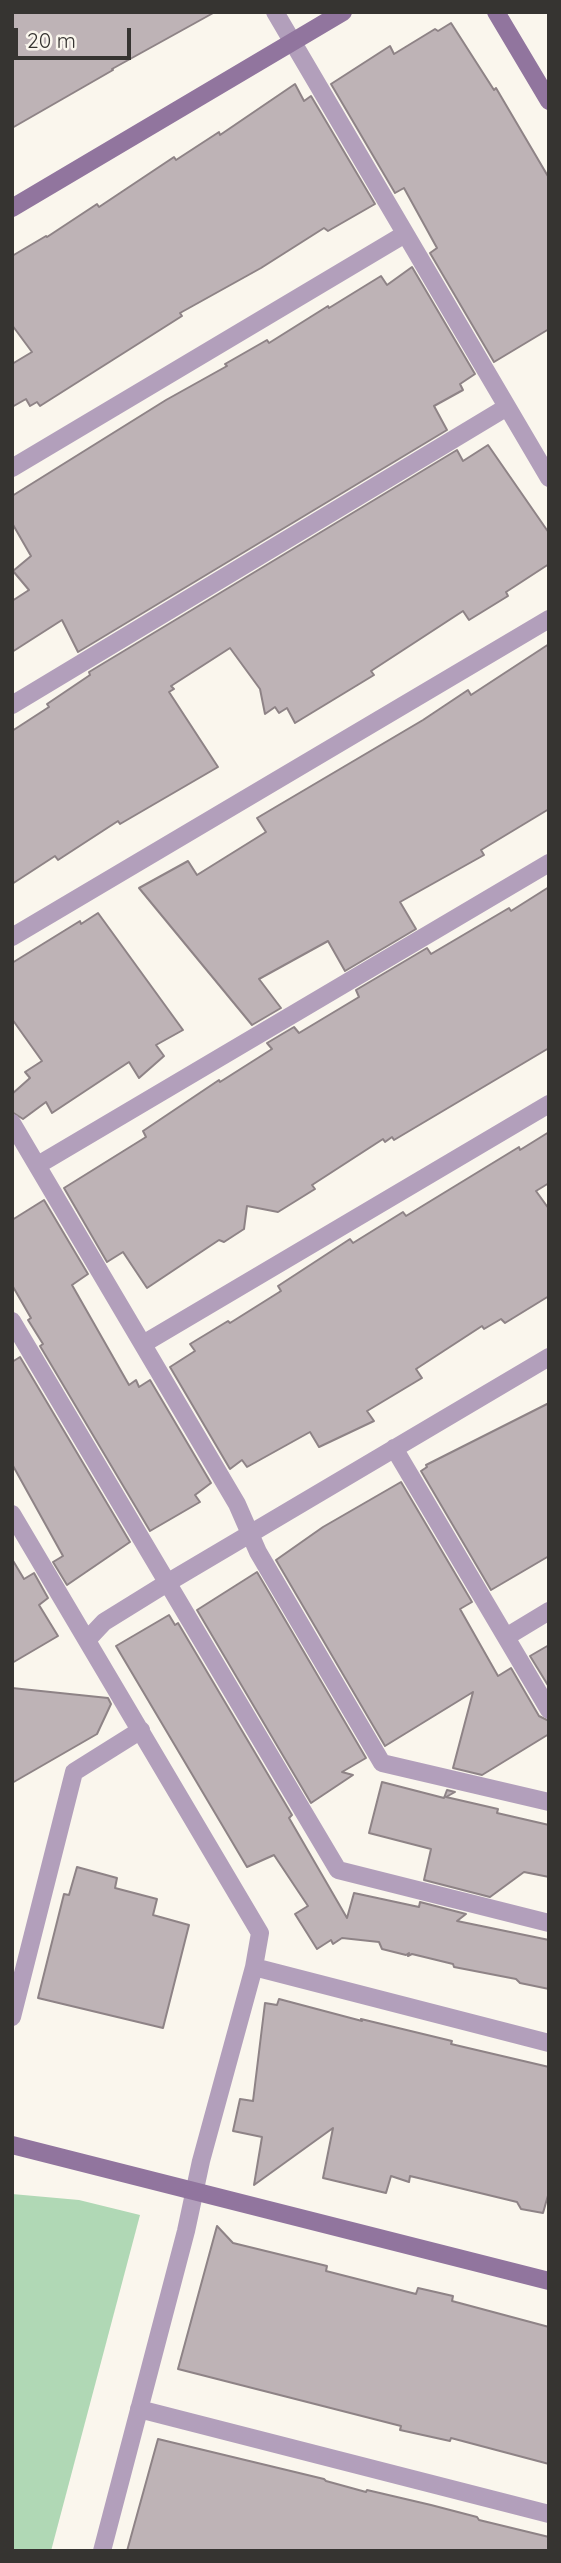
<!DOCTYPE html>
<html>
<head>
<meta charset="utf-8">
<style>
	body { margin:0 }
	#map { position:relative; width:561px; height:2563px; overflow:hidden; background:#faf6ed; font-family:Quicksand,sans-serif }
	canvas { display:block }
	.frame { position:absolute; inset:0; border:14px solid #363431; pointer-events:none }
	.scale { position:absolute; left:14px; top:28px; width:117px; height:32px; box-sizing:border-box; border:4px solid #363431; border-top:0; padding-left:9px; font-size:21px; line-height:24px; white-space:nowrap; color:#363431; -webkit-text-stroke:5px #faf6ed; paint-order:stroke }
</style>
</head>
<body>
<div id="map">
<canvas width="561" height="2563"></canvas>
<div class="frame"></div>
<div class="scale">20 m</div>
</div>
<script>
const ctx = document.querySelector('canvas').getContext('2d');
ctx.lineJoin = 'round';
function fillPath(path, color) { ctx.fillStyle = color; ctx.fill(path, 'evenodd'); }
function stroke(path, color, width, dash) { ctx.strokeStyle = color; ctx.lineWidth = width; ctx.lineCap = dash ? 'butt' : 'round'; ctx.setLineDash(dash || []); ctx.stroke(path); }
const green = new Path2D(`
	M 12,2194 L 79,2200 L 140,2215 L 51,2551 L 12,2551 Z`);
const building = new Path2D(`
	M 12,12 L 215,12 L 112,69 L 113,70 L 12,128 Z
	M 451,23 L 494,90 L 496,88 L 549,178 L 549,329 L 494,362 L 430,253 L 437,248 L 404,188 L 395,193 L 331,84 L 390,46 L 394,54 L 435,29 L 438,31 Z
	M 295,84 L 304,101 L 311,96 L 375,204 L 328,231 L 324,228 L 261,268 L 180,313 L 182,316 L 40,406 L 37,402 L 30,406 L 26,399 L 12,407 L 12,364 L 32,352 L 12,325 L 12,256 L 46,236 L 47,237 L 97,204 L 99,207 L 174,157 L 176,160 L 219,132 L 220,135 Z
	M 412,267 L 475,374 L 460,384 L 463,390 L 434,406 L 447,430 L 78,652 L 62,620 L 12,652 L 12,601 L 29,590 L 13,571 L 31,556 L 12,523 L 12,496 L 166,400 L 227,366 L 225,364 L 267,340 L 269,343 L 328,306 L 329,308 L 381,276 L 387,285 Z
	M 488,445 L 549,533 L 549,564 L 506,592 L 508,596 L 469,620 L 463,611 L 371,671 L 374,675 L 295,723 L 287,708 L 279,713 L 275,707 L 265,714 L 260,689 L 230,648 L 171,686 L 174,689 L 169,692 L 218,767 L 120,824 L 118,821 L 58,860 L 55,856 L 12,884 L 12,731 L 49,707 L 47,704 L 90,675 L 89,672 L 457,450 L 463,461 Z
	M 549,644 L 549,809 L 481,850 L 484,855 L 400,902 L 416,929 L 345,971 L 328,941 L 259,979 L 281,1008 L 252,1025 L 139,888 L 188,861 L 197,875 L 266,832 L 257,818 L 423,720 L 468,690 L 471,695 Z
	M 549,887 L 549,1048 L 394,1140 L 392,1137 L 385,1142 L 383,1139 L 312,1185 L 315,1189 L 278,1212 L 247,1206 L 244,1229 L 224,1242 L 219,1240 L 147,1288 L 123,1252 L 107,1262 L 64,1188 L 146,1137 L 143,1131 L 219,1080 L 220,1082 L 272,1049 L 267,1043 L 294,1027 L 299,1033 L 359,997 L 356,990 L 427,948 L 431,954 L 509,908 L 511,911 Z
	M 98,913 L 183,1030 L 156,1045 L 164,1056 L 139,1078 L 129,1062 L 52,1113 L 46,1102 L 23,1119 L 12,1112 L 12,1094 L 30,1078 L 25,1072 L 42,1061 L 12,1019 L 12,963 L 80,921 L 81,924 Z
	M 549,1132 L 549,1183 L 536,1191 L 549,1209 L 549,1296 L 505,1323 L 501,1319 L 484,1329 L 482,1326 L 416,1369 L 422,1378 L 367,1411 L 374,1421 L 319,1447 L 310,1432 L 247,1467 L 242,1460 L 230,1469 L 170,1367 L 195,1351 L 190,1344 L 228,1321 L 230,1323 L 281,1291 L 278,1286 L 350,1239 L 353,1243 L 403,1212 L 406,1216 L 519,1147 L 520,1150 Z
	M 44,1200 L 88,1274 L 72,1285 L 129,1385 L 136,1380 L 139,1387 L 150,1380 L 211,1483 L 195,1495 L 200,1502 L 150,1531 L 40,1346 L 43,1344 L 28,1320 L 31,1318 L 12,1285 L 12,1220 Z
	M 20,1357 L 130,1542 L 67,1585 L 53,1562 L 63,1556 L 12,1464 L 12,1362 Z
	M 549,1403 L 549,1556 L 491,1590 L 421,1471 L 427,1467 L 426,1465 Z
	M 401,1482 L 472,1602 L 460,1609 L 498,1676 L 511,1668 L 539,1716 L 549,1721 L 549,1734 L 482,1775 L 453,1768 L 473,1692 L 385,1746 L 276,1560 L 323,1527 Z
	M 12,1559 L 24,1579 L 34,1573 L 48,1598 L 39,1605 L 58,1636 L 12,1663 Z
	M 257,1572 L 366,1758 L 342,1772 L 353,1775 L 311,1803 L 197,1610 Z
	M 169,1615 L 175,1625 L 178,1623 L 292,1815 L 289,1818 L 347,1918 L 354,1893 L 419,1907 L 420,1902 L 466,1914 L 457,1921 L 549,1940 L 549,1989 L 520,1983 L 516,1979 L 454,1967 L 453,1964 L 412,1954 L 408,1956 L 409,1953 L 406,1955 L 382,1949 L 379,1942 L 342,1938 L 333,1944 L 331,1940 L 317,1949 L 295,1914 L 308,1906 L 274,1855 L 247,1867 L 116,1646 Z
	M 549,1645 L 549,1687 L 530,1656 Z
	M 12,1688 L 108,1698 L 111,1704 L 97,1734 L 12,1783 Z
	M 382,1782 L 444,1798 L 447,1790 L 455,1792 L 446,1797 L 498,1809 L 497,1813 L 549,1825 L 549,1877 L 524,1872 L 490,1897 L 424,1880 L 431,1849 L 369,1833 Z
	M 77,1867 L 117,1878 L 115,1888 L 157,1899 L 153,1915 L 189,1925 L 163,2028 L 38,1998 L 64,1894 L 69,1895 Z
	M 279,1999 L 362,2021 L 361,2019 L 452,2041 L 451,2044 L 549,2067 L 549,2192 L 543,2213 L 521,2209 L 517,2202 L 410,2176 L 409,2182 L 391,2176 L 386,2193 L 323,2178 L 333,2128 L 254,2185 L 262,2137 L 233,2131 L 240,2099 L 253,2101 L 265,2003 L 277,2005 Z
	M 217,2226 L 233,2243 L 327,2266 L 326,2271 L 416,2294 L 418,2288 L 453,2296 L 452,2301 L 549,2327 L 549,2464 L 451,2438 L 450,2441 L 400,2430 L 401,2426 L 178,2369 Z
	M 158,2439 L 324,2479 L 326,2481 L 366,2492 L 367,2490 L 431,2505 L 477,2517 L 479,2520 L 549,2537 L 549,2551 L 127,2551 Z`);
const street = new Path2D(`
	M 275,12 L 549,478
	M 12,468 L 405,234
	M 12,705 L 507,407
	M 12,937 L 549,619
	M 12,1123 L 237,1504 L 258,1552 L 382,1763 L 549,1802
	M 38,1165 L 549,863
	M 12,1321 L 338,1870 L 549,1923
	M 143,1344 L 549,1104
	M 394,1448 L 549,1710
	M 12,1514 L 260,1933 L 254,1967 L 201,2161 L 186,2231 L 102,2551
	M 506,1637 L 549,1611
	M 87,1640 L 104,1622 L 167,1583 L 549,1357
	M 254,1967 L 549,2043
	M 12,2017 L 74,1772 L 141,1730
	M 139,2409 L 549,2514`);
const secondary = new Path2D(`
	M 496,12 L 549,101
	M 12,208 L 343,12
	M 12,2145 L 549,2281`);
fillPath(green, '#b0d8b5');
fillPath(building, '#beb3b6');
stroke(building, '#8e8386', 2);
stroke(street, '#b29fbb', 18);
stroke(secondary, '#91759e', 18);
</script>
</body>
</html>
